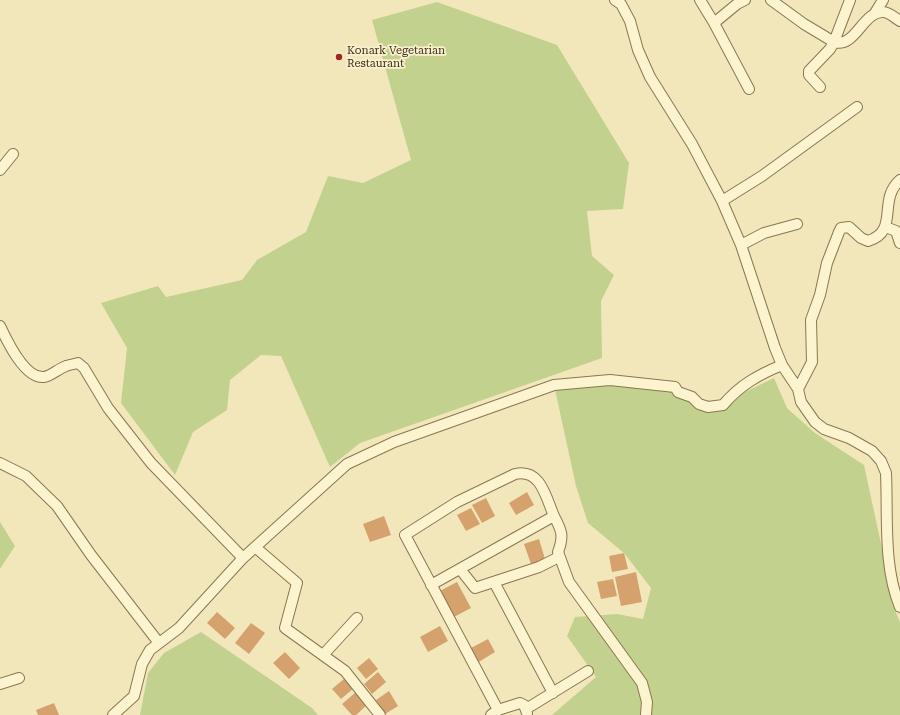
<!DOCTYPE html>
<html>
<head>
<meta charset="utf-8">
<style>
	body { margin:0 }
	canvas { display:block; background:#f2e7bb }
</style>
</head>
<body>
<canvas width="900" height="715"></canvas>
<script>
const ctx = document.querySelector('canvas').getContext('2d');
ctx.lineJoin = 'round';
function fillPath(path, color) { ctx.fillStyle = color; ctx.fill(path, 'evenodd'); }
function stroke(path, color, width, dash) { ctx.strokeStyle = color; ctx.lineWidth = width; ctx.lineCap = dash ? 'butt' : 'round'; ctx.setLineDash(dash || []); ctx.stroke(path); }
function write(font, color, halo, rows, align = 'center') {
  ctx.font = font + ' "Roboto Serif",serif'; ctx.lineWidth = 3.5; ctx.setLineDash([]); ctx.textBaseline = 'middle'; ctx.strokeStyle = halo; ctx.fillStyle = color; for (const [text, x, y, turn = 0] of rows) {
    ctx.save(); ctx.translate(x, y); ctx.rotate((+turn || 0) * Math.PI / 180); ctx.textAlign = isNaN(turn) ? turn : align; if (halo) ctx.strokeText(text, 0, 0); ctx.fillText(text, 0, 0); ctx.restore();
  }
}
const green = new Path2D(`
	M 437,2 L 557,45 L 629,163 L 623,209 L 587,211 L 592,256 L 614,275 L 601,301 L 602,358 L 360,443 L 330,467 L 281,356 L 261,355 L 230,380 L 227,410 L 193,432 L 175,475 L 121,403 L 127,348 L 101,303 L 158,286 L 166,297 L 242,280 L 257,260 L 306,232 L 328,176 L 363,183 L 411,160 L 372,20 Z
	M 774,378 L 787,408 L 815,433 L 864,465 L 896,613 L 900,622 L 900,715 L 552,715 L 596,677 L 567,636 L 575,617 L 617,614 L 643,619 L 651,588 L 624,553 L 588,523 L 576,486 L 554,385 L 610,380 L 678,392 L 716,406 Z
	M 0,522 L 15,546 L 0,569 Z
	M 201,632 L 312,708 L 318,715 L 140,715 L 148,673 L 164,653 Z`);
const building = new Path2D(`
	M 527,492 L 534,505 L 516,515 L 509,503 Z
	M 486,498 L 495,516 L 482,523 L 472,505 Z
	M 471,508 L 480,524 L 466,531 L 457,515 Z
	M 384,516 L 391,535 L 370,542 L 363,524 Z
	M 539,539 L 545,559 L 531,564 L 524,544 Z
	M 624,553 L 628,569 L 612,572 L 609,556 Z
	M 636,572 L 642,602 L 621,606 L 615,577 Z
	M 613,579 L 617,596 L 601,599 L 597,582 Z
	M 457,582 L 471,608 L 452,618 L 438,592 Z
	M 217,612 L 235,628 L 225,639 L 207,623 Z
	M 251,623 L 265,633 L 249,654 L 235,643 Z
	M 440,626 L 448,641 L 428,652 L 420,637 Z
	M 488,639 L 495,652 L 477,663 L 469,649 Z
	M 285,652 L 300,668 L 289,679 L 273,663 Z
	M 369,658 L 378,669 L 366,679 L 357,668 Z
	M 378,672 L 386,682 L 372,694 L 364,684 Z
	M 345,678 L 354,688 L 341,699 L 332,689 Z
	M 389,691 L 398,706 L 385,714 L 376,700 Z
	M 356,692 L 367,705 L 356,715 L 352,715 L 342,704 Z
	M 54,703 L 59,715 L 38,715 L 36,710 Z`);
const minor = new Path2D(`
	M 615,0 L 621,4 L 630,21 L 638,50 L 650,77 L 692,144 L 722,201 L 741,245 L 775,348 L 782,365 L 798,389 L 801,402 L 815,422 L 824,429 L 849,438 L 872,451 L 881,461 L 886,473 C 888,517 883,566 900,607
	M 700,0 L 714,23 L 737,4 L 745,0
	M 771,0 L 804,24 L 834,42 L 850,0
	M 875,13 L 883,0
	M 714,23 L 749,89
	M 820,87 L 809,75 L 809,71 L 830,49 L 834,42 C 855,49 863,11 883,12 C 889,12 895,18 900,21
	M 0,170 L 13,154
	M 722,201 L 762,176 L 857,107
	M 888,228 L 896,231 L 900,243
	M 741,245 L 764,233 L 797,224
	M 0,326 C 7,341 25,379 44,377 C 51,376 58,369 66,366 C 69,365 74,364 78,363 L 84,368 L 108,408 L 151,463 L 243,558
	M 798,389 L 812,362 L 811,320 L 820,295 L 827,263 L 839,232 L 841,228 L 849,227 L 861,238 L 868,241 C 900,231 877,200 900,180
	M 0,463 L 26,476 L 57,506 L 91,555 L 159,643
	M 554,516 C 562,531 564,536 558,552 L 569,582 L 642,683 L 647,702 L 646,715
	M 255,547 L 297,583 L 285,628 L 345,671 L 380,715
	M 460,569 L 475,588 L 539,567 L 559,557
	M 494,582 L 553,693
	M 431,585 L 554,516 C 546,498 541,468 515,474 L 457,502 L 405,535 L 498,710
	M 323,655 L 357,618
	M 0,684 L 19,678
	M 526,709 L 588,671
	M 113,715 L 134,696 L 142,664 L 150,650 L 179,628 L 243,558 L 347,464 L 394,442 L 554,385 L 610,380 L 675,387 L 678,392 L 692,397 L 699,404 L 708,407 L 723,405 C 740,385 758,375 782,365
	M 491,715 L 498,710 L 520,703 L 524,705 L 527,713`);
const markers = [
	[339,57,4,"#a1281d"]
];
const poiNames = [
	["Konark Vegetarian",347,51],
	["Restaurant",347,64]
];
fillPath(green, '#c3d18e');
fillPath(building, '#d5a16d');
stroke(minor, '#8b7653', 12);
stroke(minor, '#fcf3cf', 10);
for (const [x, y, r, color] of markers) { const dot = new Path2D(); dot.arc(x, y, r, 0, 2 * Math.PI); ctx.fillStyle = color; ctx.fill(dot); stroke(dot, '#f9f0cc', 1.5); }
write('11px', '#392c1a', '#f9f0cc', poiNames, 'left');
</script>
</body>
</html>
